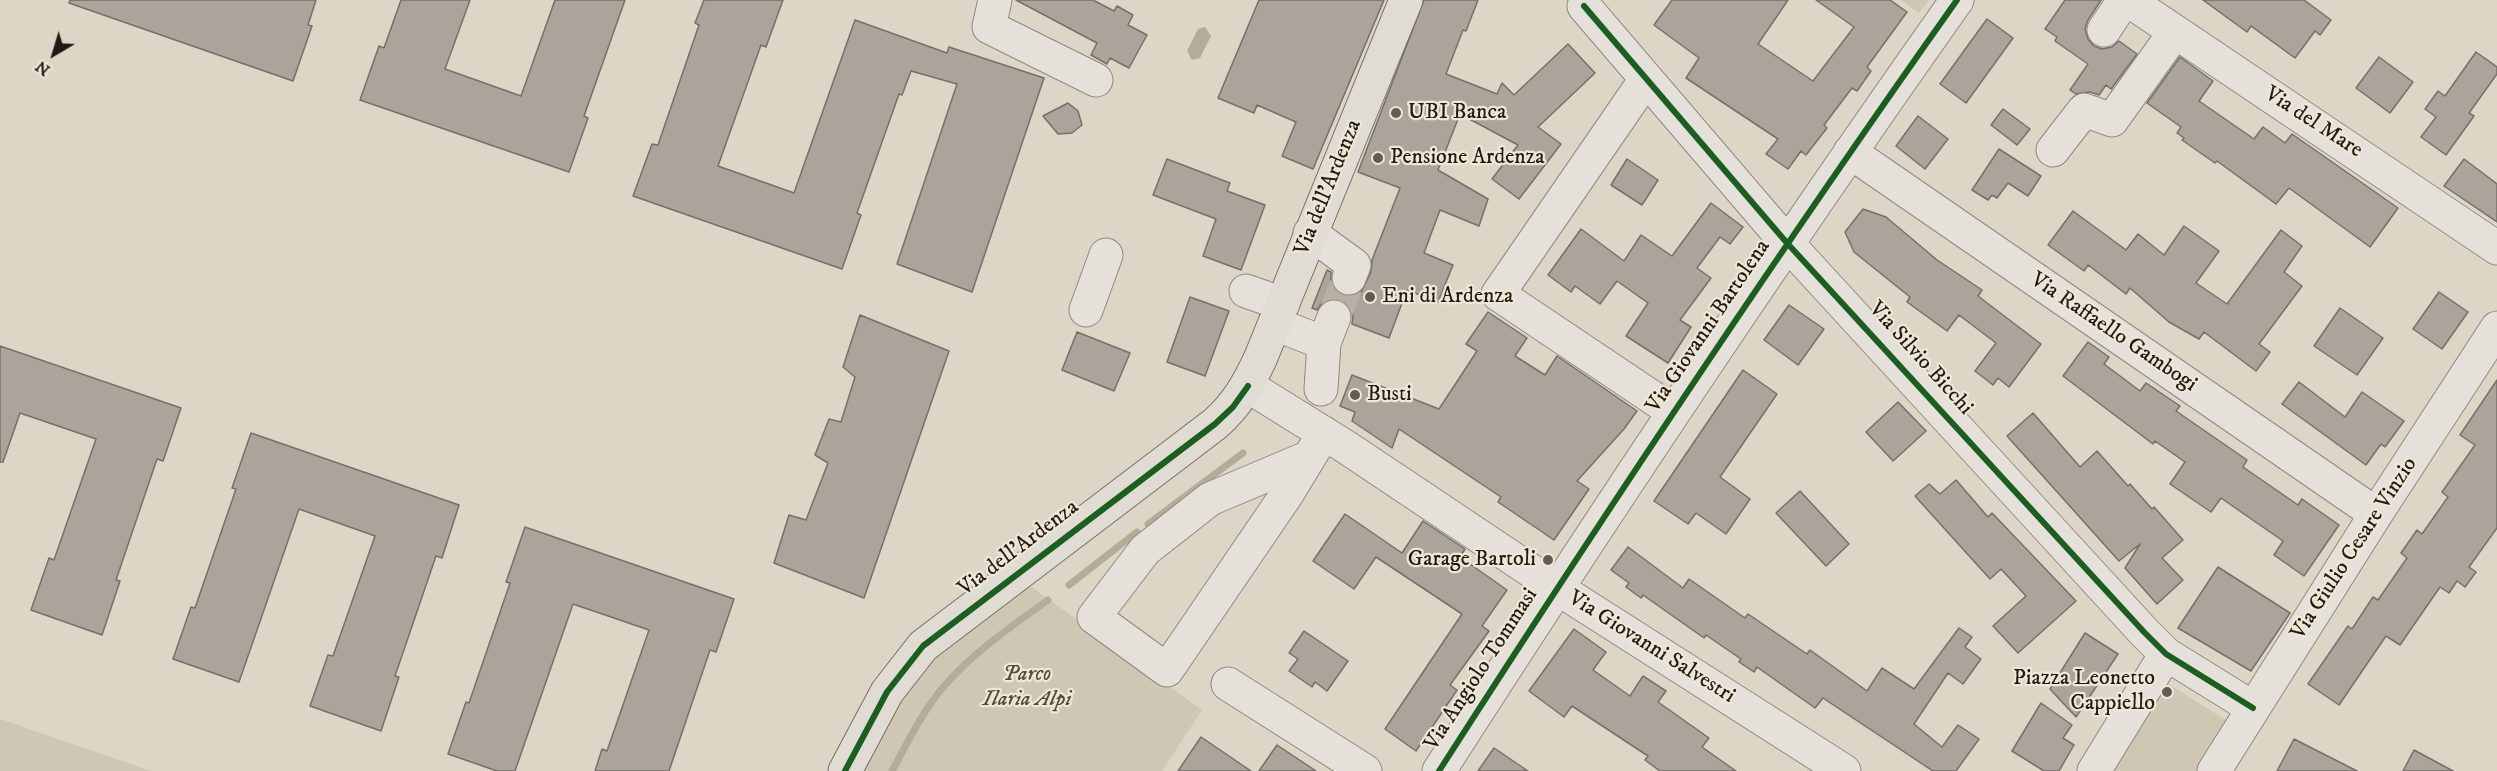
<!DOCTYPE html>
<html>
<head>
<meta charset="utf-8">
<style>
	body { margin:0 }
	#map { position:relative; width:2497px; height:771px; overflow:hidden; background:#ddd6c7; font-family:"IM FELL DW Pica",serif }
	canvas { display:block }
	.north { position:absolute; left:24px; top:24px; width:60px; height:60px; -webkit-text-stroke:4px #eee7d5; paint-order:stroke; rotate:218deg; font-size:16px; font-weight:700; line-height:24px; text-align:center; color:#251915 }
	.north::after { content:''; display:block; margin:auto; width:21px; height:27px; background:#251915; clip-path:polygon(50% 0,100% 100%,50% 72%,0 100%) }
</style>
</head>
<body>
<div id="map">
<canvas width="2497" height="771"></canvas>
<div class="north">N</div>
</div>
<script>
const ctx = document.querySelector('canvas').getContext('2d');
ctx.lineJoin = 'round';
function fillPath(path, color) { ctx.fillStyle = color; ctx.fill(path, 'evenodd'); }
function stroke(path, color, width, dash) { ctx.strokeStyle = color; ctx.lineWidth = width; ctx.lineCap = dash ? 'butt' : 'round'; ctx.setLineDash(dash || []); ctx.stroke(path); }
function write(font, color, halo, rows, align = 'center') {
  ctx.font = font + ' "IM FELL DW Pica",serif'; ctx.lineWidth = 4.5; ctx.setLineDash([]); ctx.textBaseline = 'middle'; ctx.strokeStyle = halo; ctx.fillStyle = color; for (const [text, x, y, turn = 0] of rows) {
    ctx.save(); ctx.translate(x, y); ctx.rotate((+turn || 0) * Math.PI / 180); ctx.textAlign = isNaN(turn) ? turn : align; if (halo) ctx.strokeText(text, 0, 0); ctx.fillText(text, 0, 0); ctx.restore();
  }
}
const green = new Path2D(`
	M 1901,0 L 1929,0 L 1919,13 Z
	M 1026,583 L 1202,710 L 1162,771 L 861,771 C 884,726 910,675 949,642 C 973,621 1000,602 1026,583 Z
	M 2167,683 L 2229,722 L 2199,771 L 2112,771 Z
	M 0,719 L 151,771 L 0,771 Z`);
const water = new Path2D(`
	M 1205,27 L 1211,36 L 1200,58 L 1192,60 L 1187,51 L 1198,29 Z`);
const stream = new Path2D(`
	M 1148,524 L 1243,453
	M 1069,585 L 1137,532
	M 892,771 C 908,742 923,710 945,685 C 975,651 1012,626 1048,600`);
const building = new Path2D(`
	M 70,0 L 316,0 L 308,25 L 312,26 L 293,81 L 69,3 Z
	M 401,0 L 470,0 L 445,69 L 521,96 L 555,0 L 625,0 L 584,116 L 588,118 L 569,172 L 360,100 L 379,46 L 384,48 Z
	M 704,0 L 783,0 L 766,47 L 761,45 L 718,166 L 794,193 L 855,20 L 947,53 L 949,47 L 1044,78 L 972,292 L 897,264 L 957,84 L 911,71 L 902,95 L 899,94 L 857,213 L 861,215 L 842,269 L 633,196 L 652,144 L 658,145 L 699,25 L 695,23 Z
	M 1016,0 L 1093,0 L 1114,11 L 1117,6 L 1133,15 L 1128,25 L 1147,35 L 1129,68 L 1110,58 L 1107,64 L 1091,55 L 1097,43 Z
	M 1259,0 L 1384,0 L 1313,169 L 1282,156 L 1296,122 L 1257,105 L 1254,113 L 1218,98 Z
	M 1424,0 L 1478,0 L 1466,31 L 1463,30 L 1446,74 L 1497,94 L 1502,83 L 1514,95 L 1568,44 L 1595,73 L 1538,127 L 1561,144 L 1519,199 L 1492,179 L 1518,145 L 1460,114 L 1438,170 L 1488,199 L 1479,226 L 1440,210 L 1424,253 L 1453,265 L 1438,302 L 1407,290 L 1389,338 L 1352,324 L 1353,315 L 1349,306 L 1340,299 L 1331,299 L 1322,303 L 1317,310 L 1312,308 L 1327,270 L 1331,272 L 1331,281 L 1335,290 L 1342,295 L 1351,297 L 1361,292 L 1371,272 L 1372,260 L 1400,188 L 1358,172 Z
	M 1672,0 L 1788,0 L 1758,44 L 1813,81 L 1854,27 L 1816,0 L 1890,0 L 1907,12 L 1867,67 L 1871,71 L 1857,91 L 1852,88 L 1824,125 L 1827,128 L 1806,155 L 1801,151 L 1788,169 L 1766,154 L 1778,139 L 1686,78 L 1699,58 L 1654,25 Z
	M 2065,0 L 2101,0 L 2088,20 L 2085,29 L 2088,39 L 2094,46 L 2102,49 L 2112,47 L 2119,41 L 2137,54 L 2111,89 L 2106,85 L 2099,95 L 2090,92 L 2076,94 L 2070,90 L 2088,64 L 2055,41 L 2057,37 L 2045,29 Z
	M 2203,0 L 2304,0 L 2331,20 L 2320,35 L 2315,31 L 2295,58 L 2251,26 L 2247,32 Z
	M 1987,19 L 2013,38 L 1966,103 L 1940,84 Z
	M 2476,52 L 2497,67 L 2497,74 L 2469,113 L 2474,116 L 2446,155 L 2421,137 L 2436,117 L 2425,109 L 2438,91 L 2445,96 Z
	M 2180,57 L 2213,81 L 2199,101 L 2254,139 L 2263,127 L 2285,143 L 2292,134 L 2398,208 L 2370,247 L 2289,188 L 2276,204 L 2217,161 L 2215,163 L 2182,140 L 2184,138 L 2177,133 L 2181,127 L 2147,103 Z
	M 2379,57 L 2413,82 L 2390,113 L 2356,88 Z
	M 1068,103 L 1078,111 L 1082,125 L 1072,133 L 1058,134 L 1043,116 Z
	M 2003,109 L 2030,129 L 2017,145 L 1991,125 Z
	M 1918,116 L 1948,139 L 1925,169 L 1896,146 Z
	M 1999,149 L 2041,176 L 2028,196 L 2008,183 L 1997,198 L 1992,195 L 1988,200 L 1972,190 Z
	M 1167,159 L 1230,183 L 1227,191 L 1265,205 L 1241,270 L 1203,256 L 1216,219 L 1153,195 Z
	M 1627,159 L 1658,180 L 1642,205 L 1611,185 Z
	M 2464,159 L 2497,184 L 2497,222 L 2444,186 Z
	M 1711,203 L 1743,227 L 1730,244 L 1720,237 L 1697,268 L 1711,278 L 1680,320 L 1691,327 L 1668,363 L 1626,336 L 1648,303 L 1617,281 L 1600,304 L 1575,286 L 1571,292 L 1548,275 L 1581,229 L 1624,261 L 1641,235 L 1672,256 Z
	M 1863,209 L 1886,217 L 1937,260 L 1982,290 L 1978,296 L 2041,344 L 2009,387 L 1998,378 L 1993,385 L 1975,371 L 1996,343 L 1959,315 L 1947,331 L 1907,302 L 1910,297 L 1854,252 L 1845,232 Z
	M 2073,211 L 2126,250 L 2138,234 L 2164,255 L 2184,226 L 2219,251 L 2196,283 L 2227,304 L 2281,230 L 2302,246 L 2284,272 L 2302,286 L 2259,344 L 2270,352 L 2256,371 L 2204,332 L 2199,339 L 2169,322 L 2130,288 L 2126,294 L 2088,265 L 2084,271 L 2048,245 Z
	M 2439,292 L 2468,312 L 2442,349 L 2413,329 Z
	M 1190,297 L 1229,311 L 1205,376 L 1167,362 Z
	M 1789,305 L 1824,329 L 1798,365 L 1764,340 Z
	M 2340,308 L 2383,338 L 2357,375 L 2314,346 Z
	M 1488,312 L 1527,338 L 1515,356 L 1545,375 L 1557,356 L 1637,411 L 1624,429 L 1577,481 L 1589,489 L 1554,540 L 1498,502 L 1501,497 L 1399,429 L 1392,448 L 1352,421 L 1355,412 L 1340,406 L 1352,375 L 1439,409 L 1477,351 L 1466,344 Z
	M 860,315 L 949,351 L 864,598 L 774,563 L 789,515 L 806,520 L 828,463 L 815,455 L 829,419 L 841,422 L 855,377 L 843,367 Z
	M 1077,332 L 1130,353 L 1114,391 L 1062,370 Z
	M 2088,342 L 2109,357 L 2104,364 L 2140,391 L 2146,383 L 2180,406 L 2176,411 L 2247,460 L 2243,467 L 2298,505 L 2302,499 L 2339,525 L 2304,576 L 2274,555 L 2283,541 L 2221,498 L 2211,512 L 2170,484 L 2185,462 L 2155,441 L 2153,444 L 2063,376 Z
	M 0,346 L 181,408 L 163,461 L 157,459 L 116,580 L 120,581 L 102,635 L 31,610 L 49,558 L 54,560 L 96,439 L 20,413 L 3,462 L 0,462 Z
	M 1743,370 L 1777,394 L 1720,477 L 1750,499 L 1726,534 L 1696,513 L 1688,524 L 1654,501 Z
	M 2497,380 L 2497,528 L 2469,567 L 2476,572 L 2465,587 L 2457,581 L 2449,593 L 2440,587 L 2400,645 L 2386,636 L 2339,705 L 2308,684 L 2348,626 L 2352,629 L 2373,597 L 2378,600 L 2407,558 L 2401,553 L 2417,530 L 2422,534 L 2448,497 L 2442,492 L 2475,445 L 2460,435 Z
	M 2299,382 L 2345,417 L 2362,392 L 2404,421 L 2385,447 L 2381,444 L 2366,465 L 2282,404 Z
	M 1898,402 L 1926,431 L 1893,461 L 1866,432 Z
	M 2033,413 L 2080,467 L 2097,451 L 2128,486 L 2130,484 L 2152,509 L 2154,507 L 2183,540 L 2162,558 L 2183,580 L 2157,604 L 2125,568 L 2140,544 L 2119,561 L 2007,436 Z
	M 251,433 L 459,505 L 442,558 L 436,556 L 395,676 L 399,677 L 381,731 L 310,706 L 328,655 L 333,656 L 375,536 L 299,509 L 239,682 L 173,659 L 191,607 L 195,608 L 236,489 L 232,488 Z
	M 1956,480 L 1988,517 L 1992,513 L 2076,601 L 2018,653 L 1993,626 L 2026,596 L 2001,569 L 1990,579 L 1915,496 L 1929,484 L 1940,494 Z
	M 1800,491 L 1849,544 L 1826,566 L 1776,513 Z
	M 1345,514 L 1402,553 L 1423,521 L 1465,549 L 1460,557 L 1507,590 L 1482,626 L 1489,631 L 1450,685 L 1457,690 L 1416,751 L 1385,729 L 1462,614 L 1376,557 L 1354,589 L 1313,561 Z
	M 525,527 L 734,599 L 716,652 L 710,650 L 669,771 L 595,771 L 602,749 L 607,751 L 649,630 L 573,604 L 515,771 L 497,771 L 448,754 L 466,702 L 469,703 L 510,583 L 506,582 Z
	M 1628,547 L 1683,588 L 1689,579 L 1745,618 L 1748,614 L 1807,654 L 1810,650 L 1867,691 L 1882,668 L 1914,689 L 1959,628 L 1972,637 L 1965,647 L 1981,659 L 1963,684 L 1948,673 L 1914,724 L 1942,747 L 1958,725 L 1979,739 L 1956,771 L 1933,771 L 1823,698 L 1815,708 L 1757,667 L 1754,672 L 1739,662 L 1741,659 L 1706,635 L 1704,638 L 1643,595 L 1641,598 L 1626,587 L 1629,583 L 1611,570 Z
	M 2218,567 L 2290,613 L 2251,671 L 2178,628 Z
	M 1574,629 L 1606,652 L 1593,670 L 1630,696 L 1643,676 L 1666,691 L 1658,702 L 1709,738 L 1702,747 L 1736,771 L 1660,771 L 1645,760 L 1648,756 L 1572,706 L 1564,717 L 1529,691 Z
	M 1304,631 L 1348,661 L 1327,691 L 1315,682 L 1312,687 L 1289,671 L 1298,659 L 1289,653 Z
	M 2085,633 L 2118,654 L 2076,717 L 2050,689 Z
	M 2041,703 L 2072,725 L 2063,738 L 2074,745 L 2059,771 L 2044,771 L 2012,751 Z
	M 1201,737 L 1251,771 L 1178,771 Z
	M 2294,739 L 2357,771 L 2277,771 Z
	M 1277,745 L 1316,771 L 1259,771 Z
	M 1494,748 L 1528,771 L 1478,771 Z
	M 2414,750 L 2453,771 L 2403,771 Z`);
const minorTunnel = new Path2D(`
	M 1334,317 L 1349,278`);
const minor = new Path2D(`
	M 995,0 L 989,27 L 1096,80
	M 2128,0 L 2497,248
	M 1584,6 L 1787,243 L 2144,632 L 2166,654 L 2253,708
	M 2104,30 L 2124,0
	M 1646,79 L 1498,294 L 1674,412
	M 2053,150 L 2084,110 L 2112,120 L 2175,32
	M 1850,152 L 2376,514
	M 1310,233 L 1354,265 L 1349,278
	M 1246,291 L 1283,304
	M 1086,310 L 1106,255
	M 1275,324 L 1324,343 L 1334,317
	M 1248,386 L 1346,447 L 1557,588 L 1844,771
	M 1321,389 L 1324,343
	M 1307,458 L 1210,499 L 1145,550 L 1094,617 L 1167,670 L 1287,494 L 1324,433
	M 1228,684 L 1365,771
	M 1439,771 C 1606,511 1778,253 1957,0
	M 2094,771 L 2166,654
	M 2214,771 L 2376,514 L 2497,328`);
const major = new Path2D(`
	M 845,771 L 887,692 L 923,646 L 1215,424 C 1237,405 1249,383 1261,357 L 1406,0`);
const cycleway = new Path2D(`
	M 1584,6 L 1787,243 L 2144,632 L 2166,654 L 2253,708
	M 845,771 L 887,692 L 923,646 L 1215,424 L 1233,407 L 1248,386
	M 1439,771 C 1606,511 1778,253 1957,0`);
const markers = [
	[1396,113,6,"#655b53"],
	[1378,158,6,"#655b53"],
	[1370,297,6,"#655b53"],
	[1355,395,6,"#655b53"],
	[1548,560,6,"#655b53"],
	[2167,692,6,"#655b53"]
];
const poiNames = [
	["UBI Banca",1408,113],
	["Pensione Ardenza",1390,158],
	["Eni di Ardenza",1382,297],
	["Busti",1367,395],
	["Garage Bartoli",1536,560,"right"],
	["Piazza Leonetto",2155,679,"right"],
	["Cappiello",2155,704,"right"]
];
const streetNames = [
	["Via del Mare",2313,123,33],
	["Via dell'Ardenza",1329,188,-68],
	["Via Giovanni Bartolena",1709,327,-56],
	["Via Raffaello Gambogi",2113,333,34],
	["Via Silvio Bicchi",1920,359,48],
	["Via dell'Ardenza",1019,549,-37],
	["Via Giulio Cesare Vinzio",2355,549,-57],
	["Via Giovanni Salvestri",1651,648,32],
	["Via Angiolo Tommasi",1482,670,-57]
];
const parkNames = [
	["Parco",1027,675],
	["Ilaria Alpi",1027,700]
];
fillPath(green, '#cfc6b3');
fillPath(water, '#b5ab99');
stroke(stream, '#b5ab99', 7);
fillPath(building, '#aaa49a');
stroke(building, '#757068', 1.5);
stroke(minorTunnel, '#b8b0a3', 33, [33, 16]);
stroke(minor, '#8e8981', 35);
stroke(major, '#757068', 35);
stroke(minor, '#e5e1da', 33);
stroke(major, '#e0dcd4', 33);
stroke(cycleway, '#1b5e20', 6);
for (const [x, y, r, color] of markers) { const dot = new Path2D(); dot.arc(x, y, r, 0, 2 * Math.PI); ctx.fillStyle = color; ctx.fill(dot); stroke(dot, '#eee7d5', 2); }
write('22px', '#251915', '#eee7d5', poiNames, 'left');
write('22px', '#251915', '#eee7d5', streetNames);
write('italic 22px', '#55493f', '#eee7d5', parkNames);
</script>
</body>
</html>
